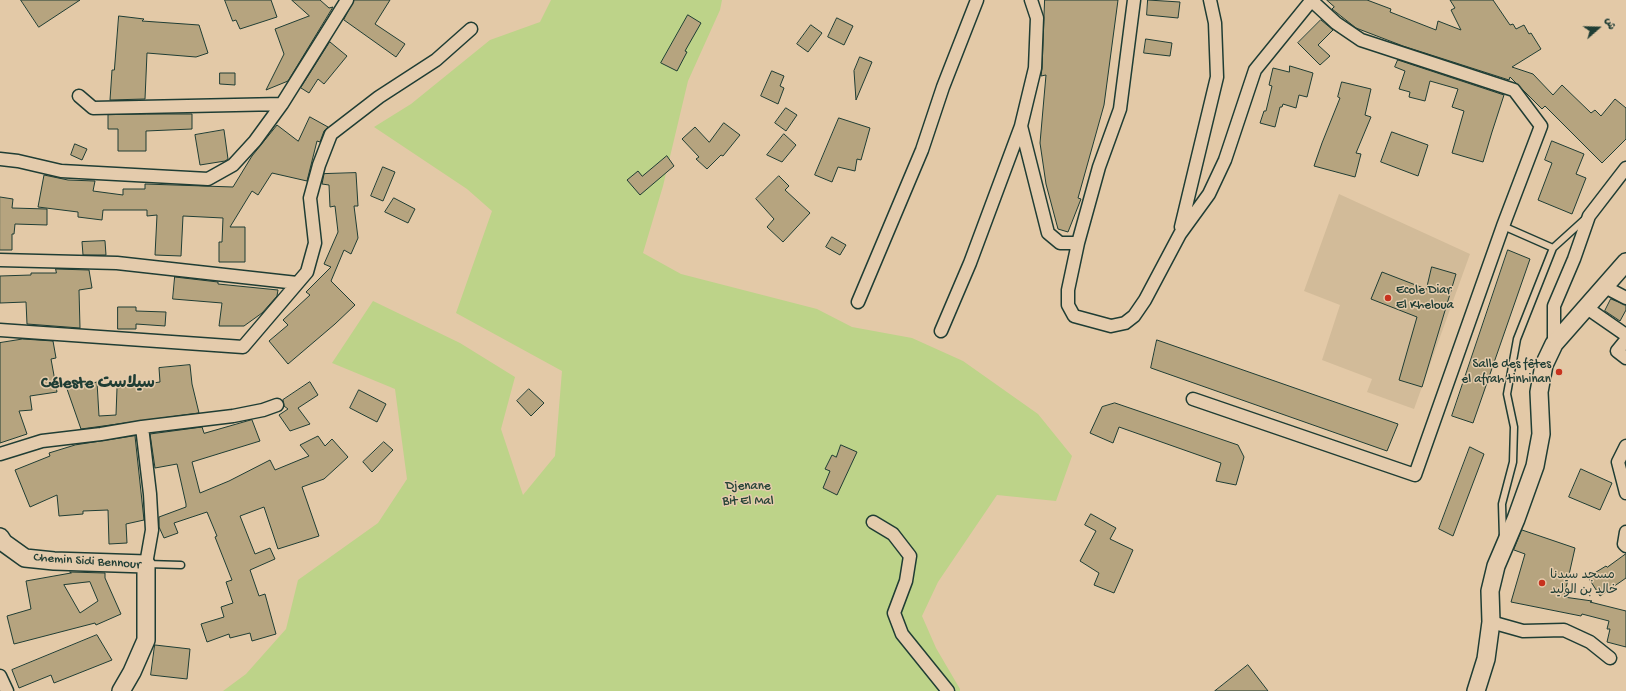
<!DOCTYPE html>
<html>
<head>
<meta charset="utf-8">
<style>
	body { margin:0 }
	#map { position:relative; width:1626px; height:691px; overflow:hidden; background:#e3c9a7; font-family:"Gochi Hand","Playpen Sans Arabic",sans-serif }
	canvas { display:block }
	.north { position:absolute; left:1578px; top:8px; width:40px; height:40px; -webkit-text-stroke:3px #e4cbac; paint-order:stroke; rotate:70deg; font-size:11px; font-weight:700; line-height:16px; text-align:center; color:#1f3d34 }
	.north::after { content:''; display:block; margin:auto; width:14px; height:18px; background:#1f3d34; clip-path:polygon(50% 0,100% 100%,50% 72%,0 100%) }
</style>
</head>
<body>
<div id="map">
<canvas width="1626" height="691"></canvas>
<div class="north">ش</div>
</div>
<script>
const ctx = document.querySelector('canvas').getContext('2d');
ctx.lineJoin = 'round';
function fillPath(path, color) { ctx.fillStyle = color; ctx.fill(path, 'evenodd'); }
function stroke(path, color, width, dash) { ctx.strokeStyle = color; ctx.lineWidth = width; ctx.lineCap = dash ? 'butt' : 'round'; ctx.setLineDash(dash || []); ctx.stroke(path); }
function write(font, color, halo, rows, align = 'center') {
  ctx.font = font + ' "Gochi Hand","Playpen Sans Arabic",sans-serif'; ctx.lineWidth = 3; ctx.setLineDash([]); ctx.textBaseline = 'middle'; ctx.strokeStyle = halo; ctx.fillStyle = color; for (const [text, x, y, turn = 0] of rows) {
    ctx.save(); ctx.translate(x, y); ctx.rotate((+turn || 0) * Math.PI / 180); ctx.textAlign = isNaN(turn) ? turn : align; if (halo) ctx.strokeText(text, 0, 0); ctx.fillText(text, 0, 0); ctx.restore();
  }
}
const built = new Path2D(`
	M 1339,194 L 1470,254 L 1414,409 L 1367,392 L 1372,379 L 1322,360 L 1340,305 L 1304,291 Z`);
const green = new Path2D(`
	M 551,0 L 722,0 L 720,10 L 688,81 L 663,186 L 643,253 L 681,274 L 817,309 L 852,327 L 912,338 L 963,361 L 1038,414 L 1072,456 L 1056,501 L 997,495 L 938,582 L 922,616 L 936,648 L 960,689 L 960,691 L 223,691 L 246,674 L 286,629 L 298,580 L 378,523 L 407,479 L 395,389 L 332,363 L 373,301 L 460,343 L 515,377 L 501,429 L 523,495 L 555,456 L 562,371 L 456,313 L 492,211 L 467,189 L 374,127 L 411,104 L 490,40 L 540,22 Z`);
const building = new Path2D(`
	M 21,0 L 80,0 L 39,27 Z
	M 225,0 L 271,0 L 277,17 L 240,29 L 236,20 L 233,21 Z
	M 292,0 L 320,0 L 329,8 L 333,7 L 288,81 L 266,90 L 284,54 L 275,29 L 309,16 Z
	M 354,0 L 390,0 L 375,24 L 405,44 L 396,57 L 344,20 Z
	M 1045,0 L 1118,0 L 1104,105 L 1078,198 L 1081,199 L 1068,232 L 1058,229 L 1046,184 L 1040,143 L 1046,75 L 1041,76 L 1042,68 Z
	M 1148,0 L 1180,2 L 1178,18 L 1147,15 Z
	M 1327,0 L 1367,0 L 1391,9 L 1390,12 L 1436,30 L 1438,21 L 1461,30 L 1451,10 L 1455,8 L 1450,0 L 1493,0 L 1510,25 L 1513,24 L 1516,29 L 1524,25 L 1529,34 L 1531,33 L 1541,49 L 1512,67 L 1533,74 L 1553,95 L 1562,85 L 1591,113 L 1595,110 L 1601,116 L 1615,99 L 1626,108 L 1626,139 L 1602,163 L 1545,106 L 1542,109 L 1510,77 L 1509,80 L 1403,46 L 1356,28 L 1332,9 L 1334,7 Z
	M 688,15 L 701,23 L 685,51 L 687,52 L 677,71 L 661,63 Z
	M 119,16 L 144,19 L 142,21 L 199,25 L 208,53 L 196,57 L 147,53 L 145,99 L 110,100 L 112,70 L 114,70 Z
	M 837,18 L 853,26 L 844,45 L 828,37 Z
	M 1321,20 L 1333,30 L 1318,45 L 1330,56 L 1320,65 L 1298,43 Z
	M 811,25 L 822,33 L 808,52 L 797,44 Z
	M 1146,39 L 1172,43 L 1170,56 L 1144,53 Z
	M 330,42 L 347,56 L 324,84 L 318,79 L 309,93 L 301,88 Z
	M 860,57 L 872,62 L 856,100 L 854,71 Z
	M 1398,60 L 1504,95 L 1492,132 L 1483,162 L 1452,153 L 1464,111 L 1452,107 L 1458,89 L 1430,81 L 1425,101 L 1409,97 L 1410,92 L 1399,89 L 1405,71 L 1395,67 Z
	M 1290,66 L 1313,73 L 1307,97 L 1299,95 L 1296,108 L 1283,104 L 1282,107 L 1280,107 L 1275,127 L 1260,123 L 1264,111 L 1266,111 L 1272,86 L 1269,85 L 1273,68 L 1289,72 Z
	M 772,71 L 784,76 L 780,86 L 784,88 L 778,104 L 761,96 Z
	M 220,73 L 235,73 L 235,85 L 220,84 Z
	M 1342,82 L 1371,89 L 1365,115 L 1371,117 L 1356,153 L 1361,154 L 1355,177 L 1314,166 L 1322,143 L 1340,98 L 1338,97 Z
	M 786,108 L 797,115 L 786,131 L 775,123 Z
	M 147,114 L 192,114 L 192,129 L 146,131 L 146,151 L 118,151 L 118,129 L 108,129 L 108,115 Z
	M 310,117 L 328,127 L 324,131 L 320,142 L 317,141 L 307,181 L 272,173 L 258,195 L 252,191 L 230,227 L 245,227 L 245,262 L 219,262 L 219,242 L 222,242 L 223,218 L 183,216 L 181,256 L 155,255 L 157,215 L 147,216 L 147,210 L 103,210 L 102,220 L 78,217 L 78,212 L 38,207 L 44,175 L 68,180 L 95,181 L 93,191 L 123,195 L 123,189 L 145,189 L 145,184 L 233,187 L 252,156 L 277,125 L 298,141 Z
	M 839,118 L 870,128 L 861,160 L 857,159 L 855,171 L 838,167 L 832,182 L 815,175 Z
	M 724,123 L 740,135 L 723,156 L 721,155 L 707,169 L 696,159 L 699,157 L 682,139 L 695,127 L 709,142 Z
	M 224,130 L 228,159 L 225,161 L 200,165 L 195,135 Z
	M 1392,132 L 1428,145 L 1418,176 L 1381,162 Z
	M 784,134 L 796,145 L 782,162 L 767,155 Z
	M 1552,141 L 1584,154 L 1576,174 L 1586,178 L 1572,214 L 1538,200 L 1552,163 L 1545,160 Z
	M 75,144 L 87,149 L 82,160 L 71,155 Z
	M 667,156 L 674,166 L 640,195 L 627,180 L 638,171 L 642,176 Z
	M 383,167 L 395,172 L 383,201 L 371,196 Z
	M 356,173 L 358,206 L 354,206 L 358,238 L 351,254 L 344,250 L 331,281 L 355,305 L 335,324 L 288,364 L 269,341 L 288,325 L 283,320 L 310,295 L 306,292 L 331,267 L 324,264 L 338,232 L 335,206 L 330,207 L 329,185 L 322,184 L 324,174 Z
	M 779,176 L 789,186 L 785,190 L 810,213 L 783,242 L 767,227 L 774,219 L 756,199 Z
	M 0,197 L 13,199 L 12,208 L 47,209 L 47,225 L 15,224 L 14,234 L 12,234 L 12,250 L 0,250 Z
	M 394,198 L 415,209 L 408,223 L 385,212 Z
	M 832,237 L 846,245 L 840,255 L 826,247 Z
	M 105,241 L 106,255 L 83,255 L 82,242 Z
	M 1508,250 L 1530,259 L 1473,423 L 1452,416 Z
	M 1432,267 L 1456,274 L 1422,387 L 1399,380 L 1417,317 L 1371,299 L 1382,272 L 1426,289 Z
	M 56,269 L 89,270 L 92,288 L 79,290 L 80,328 L 27,324 L 26,302 L 0,303 L 0,276 L 31,275 L 31,273 L 56,273 Z
	M 175,277 L 218,282 L 218,284 L 278,290 L 277,296 L 262,313 L 244,326 L 219,326 L 222,303 L 173,299 Z
	M 1611,299 L 1626,305 L 1626,310 L 1620,321 L 1605,311 Z
	M 118,307 L 136,307 L 136,311 L 166,312 L 165,326 L 136,324 L 136,329 L 118,329 Z
	M 23,339 L 53,341 L 56,358 L 51,359 L 57,392 L 30,396 L 32,410 L 19,411 L 27,434 L 0,443 L 0,343 Z
	M 1157,340 L 1398,424 L 1387,451 L 1151,368 Z
	M 190,365 L 192,384 L 199,413 L 81,429 L 67,389 L 97,382 L 99,416 L 116,415 L 117,388 L 160,382 L 159,368 Z
	M 310,382 L 318,395 L 298,408 L 310,424 L 290,431 L 279,415 L 288,409 L 284,406 L 283,400 Z
	M 529,389 L 544,403 L 531,416 L 517,401 Z
	M 359,390 L 386,404 L 377,422 L 350,408 Z
	M 1115,403 L 1238,445 L 1244,457 L 1236,485 L 1216,481 L 1221,463 L 1119,427 L 1113,443 L 1090,433 L 1102,407 Z
	M 252,420 L 260,441 L 192,462 L 200,493 L 229,481 L 270,460 L 275,470 L 309,456 L 300,445 L 318,436 L 325,446 L 332,439 L 348,457 L 324,479 L 302,487 L 319,536 L 278,549 L 264,507 L 240,516 L 255,554 L 270,548 L 275,559 L 250,570 L 259,596 L 265,594 L 276,634 L 252,641 L 250,633 L 230,638 L 229,634 L 207,642 L 201,624 L 224,617 L 221,607 L 233,603 L 226,582 L 232,580 L 215,537 L 217,536 L 207,512 L 174,523 L 178,533 L 164,538 L 159,527 L 159,517 L 186,507 L 186,504 L 177,464 L 155,468 L 150,434 L 202,427 L 204,433 Z
	M 135,436 L 144,520 L 126,524 L 127,543 L 109,544 L 108,510 L 83,511 L 83,514 L 59,516 L 57,495 L 30,507 L 15,470 L 50,456 L 49,453 L 75,445 Z
	M 384,442 L 393,450 L 372,472 L 363,462 Z
	M 841,445 L 857,452 L 837,495 L 823,488 L 830,471 L 825,469 L 832,455 L 836,457 Z
	M 1470,447 L 1484,454 L 1453,536 L 1439,529 Z
	M 1581,469 L 1612,483 L 1600,510 L 1569,497 Z
	M 1091,514 L 1116,528 L 1110,539 L 1133,550 L 1114,593 L 1094,585 L 1099,573 L 1080,561 L 1096,531 L 1085,525 Z
	M 1522,530 L 1575,548 L 1564,597 L 1592,601 L 1590,602 L 1626,611 L 1626,647 L 1607,642 L 1610,629 L 1607,629 L 1609,621 L 1582,614 L 1581,616 L 1511,602 L 1525,554 L 1514,550 Z
	M 1626,554 L 1626,578 L 1600,596 L 1588,577 L 1606,566 L 1607,567 Z
	M 70,572 L 105,573 L 105,578 L 121,614 L 96,625 L 95,623 L 14,644 L 7,616 L 31,609 L 26,581 L 71,573 ZM 90,582 L 98,601 L 80,613 L 64,585 Z
	M 97,635 L 112,660 L 54,683 L 51,675 L 19,688 L 12,670 Z
	M 155,645 L 190,649 L 187,679 L 151,675 Z
	M 1248,665 L 1268,691 L 1215,691 Z`);
const lane = new Path2D(`
	M 1503,226 L 1553,248
	M 1503,538 L 1502,504 L 1513,462 L 1514,427 L 1507,394 L 1517,339 L 1553,248 L 1585,219
	M 147,564 L 181,565`);
const street = new Path2D(`
	M 1031,0 L 1037,18 L 1035,68 L 1021,126 L 1048,233 L 1060,243 L 1078,243 L 1099,167 L 1120,109 L 1134,0
	M 79,96 L 93,108 L 282,104
	M 0,159 L 18,161 L 61,171 L 208,179 L 233,165 L 255,141 L 282,104 L 347,0
	M 1181,227 L 1217,77 L 1215,23 L 1210,0
	M 1078,243 L 1068,290 L 1068,305 L 1074,316 L 1111,326 L 1125,323 L 1134,316 L 1145,300 L 1180,234 L 1209,194 L 1225,160 L 1255,70 L 1311,1
	M 0,260 L 117,263 L 297,283
	M 1605,287 L 1626,298
	M 858,302 L 922,150 L 943,87 L 977,0
	M 1587,308 L 1626,335
	M 0,330 L 243,347 L 307,272 L 315,243 L 310,198 L 319,165 L 331,134 L 379,97 L 436,60 L 471,29
	M 941,331 L 970,263 L 1021,126
	M 1626,340 L 1617,351 L 1626,358
	M 1554,344 L 1554,306 L 1574,259 L 1589,216 L 1626,168
	M 1193,399 L 1415,475 L 1503,226 L 1541,126 L 1514,90 L 1361,40 L 1336,23 L 1311,0
	M 142,427 L 150,494 L 152,530 L 146,564
	M 1626,446 L 1618,462 L 1626,493
	M 0,454 L 42,441 L 101,434 L 142,427 L 233,416 L 263,410 L 277,405
	M 873,522 L 893,534 L 910,556 L 906,581 L 894,613 L 902,634 L 948,691
	M 1626,532 L 1624,544 L 1626,546
	M 1491,622 L 1523,631 L 1564,630 L 1590,642 L 1610,658
	M 0,676 L 7,691`);
const secondary = new Path2D(`
	M 0,537 L 4,543 L 25,558 L 54,561 L 146,564 L 146,640 L 132,672 L 121,691
	M 1476,691 L 1486,659 L 1491,622 L 1490,591 L 1496,566 L 1516,519 L 1535,466 L 1541,434 L 1539,392 L 1544,365 L 1554,344 L 1626,262`);
const markers = [
	[1388,298,4,"#c8321e"],
	[1559,372,4,"#c8321e"],
	[1542,583,4,"#c8321e"]
];
const poiNames = [
	["Ecole Diar",1396,291],
	["El Kheloua",1396,306],
	["Salle des fêtes",1551,365,"right"],
	["el afrah tinhinan",1551,380,"right"],
	["مسجد سيدنا",1550,576],
	["خالد بن الوليد",1550,591]
];
const parkNames = [
	["Djenane",748,487],
	["Bit El Mal",748,502]
];
const streetNames = [
	["Chemin Sidi Bennour",87,562,4]
];
const districtNames = [
	["Céleste سيلاست",98,384]
];
fillPath(built, '#d2bb99');
fillPath(green, '#bdd389');
fillPath(building, '#b6a47f');
stroke(building, '#1f3d34', 1);
stroke(lane, '#1f3d34', 9);
stroke(street, '#1f3d34', 15);
stroke(secondary, '#1f3d34', 20);
stroke(lane, '#e4cbac', 6);
stroke(street, '#e4cbac', 12);
stroke(secondary, '#e4cbac', 17);
for (const [x, y, r, color] of markers) { const dot = new Path2D(); dot.arc(x, y, r, 0, 2 * Math.PI); ctx.fillStyle = color; ctx.fill(dot); stroke(dot, '#e4cbac', 1.5); }
write('13px', '#1f3d34', '#e4cbac', poiNames, 'left');
write('13px', '#274438', '#e4cbac', parkNames);
write('13px', '#1f3d34', '#e4cbac', streetNames);
write('bold 17px', '#1f3d34', '#e4cbac', districtNames);
</script>
</body>
</html>
